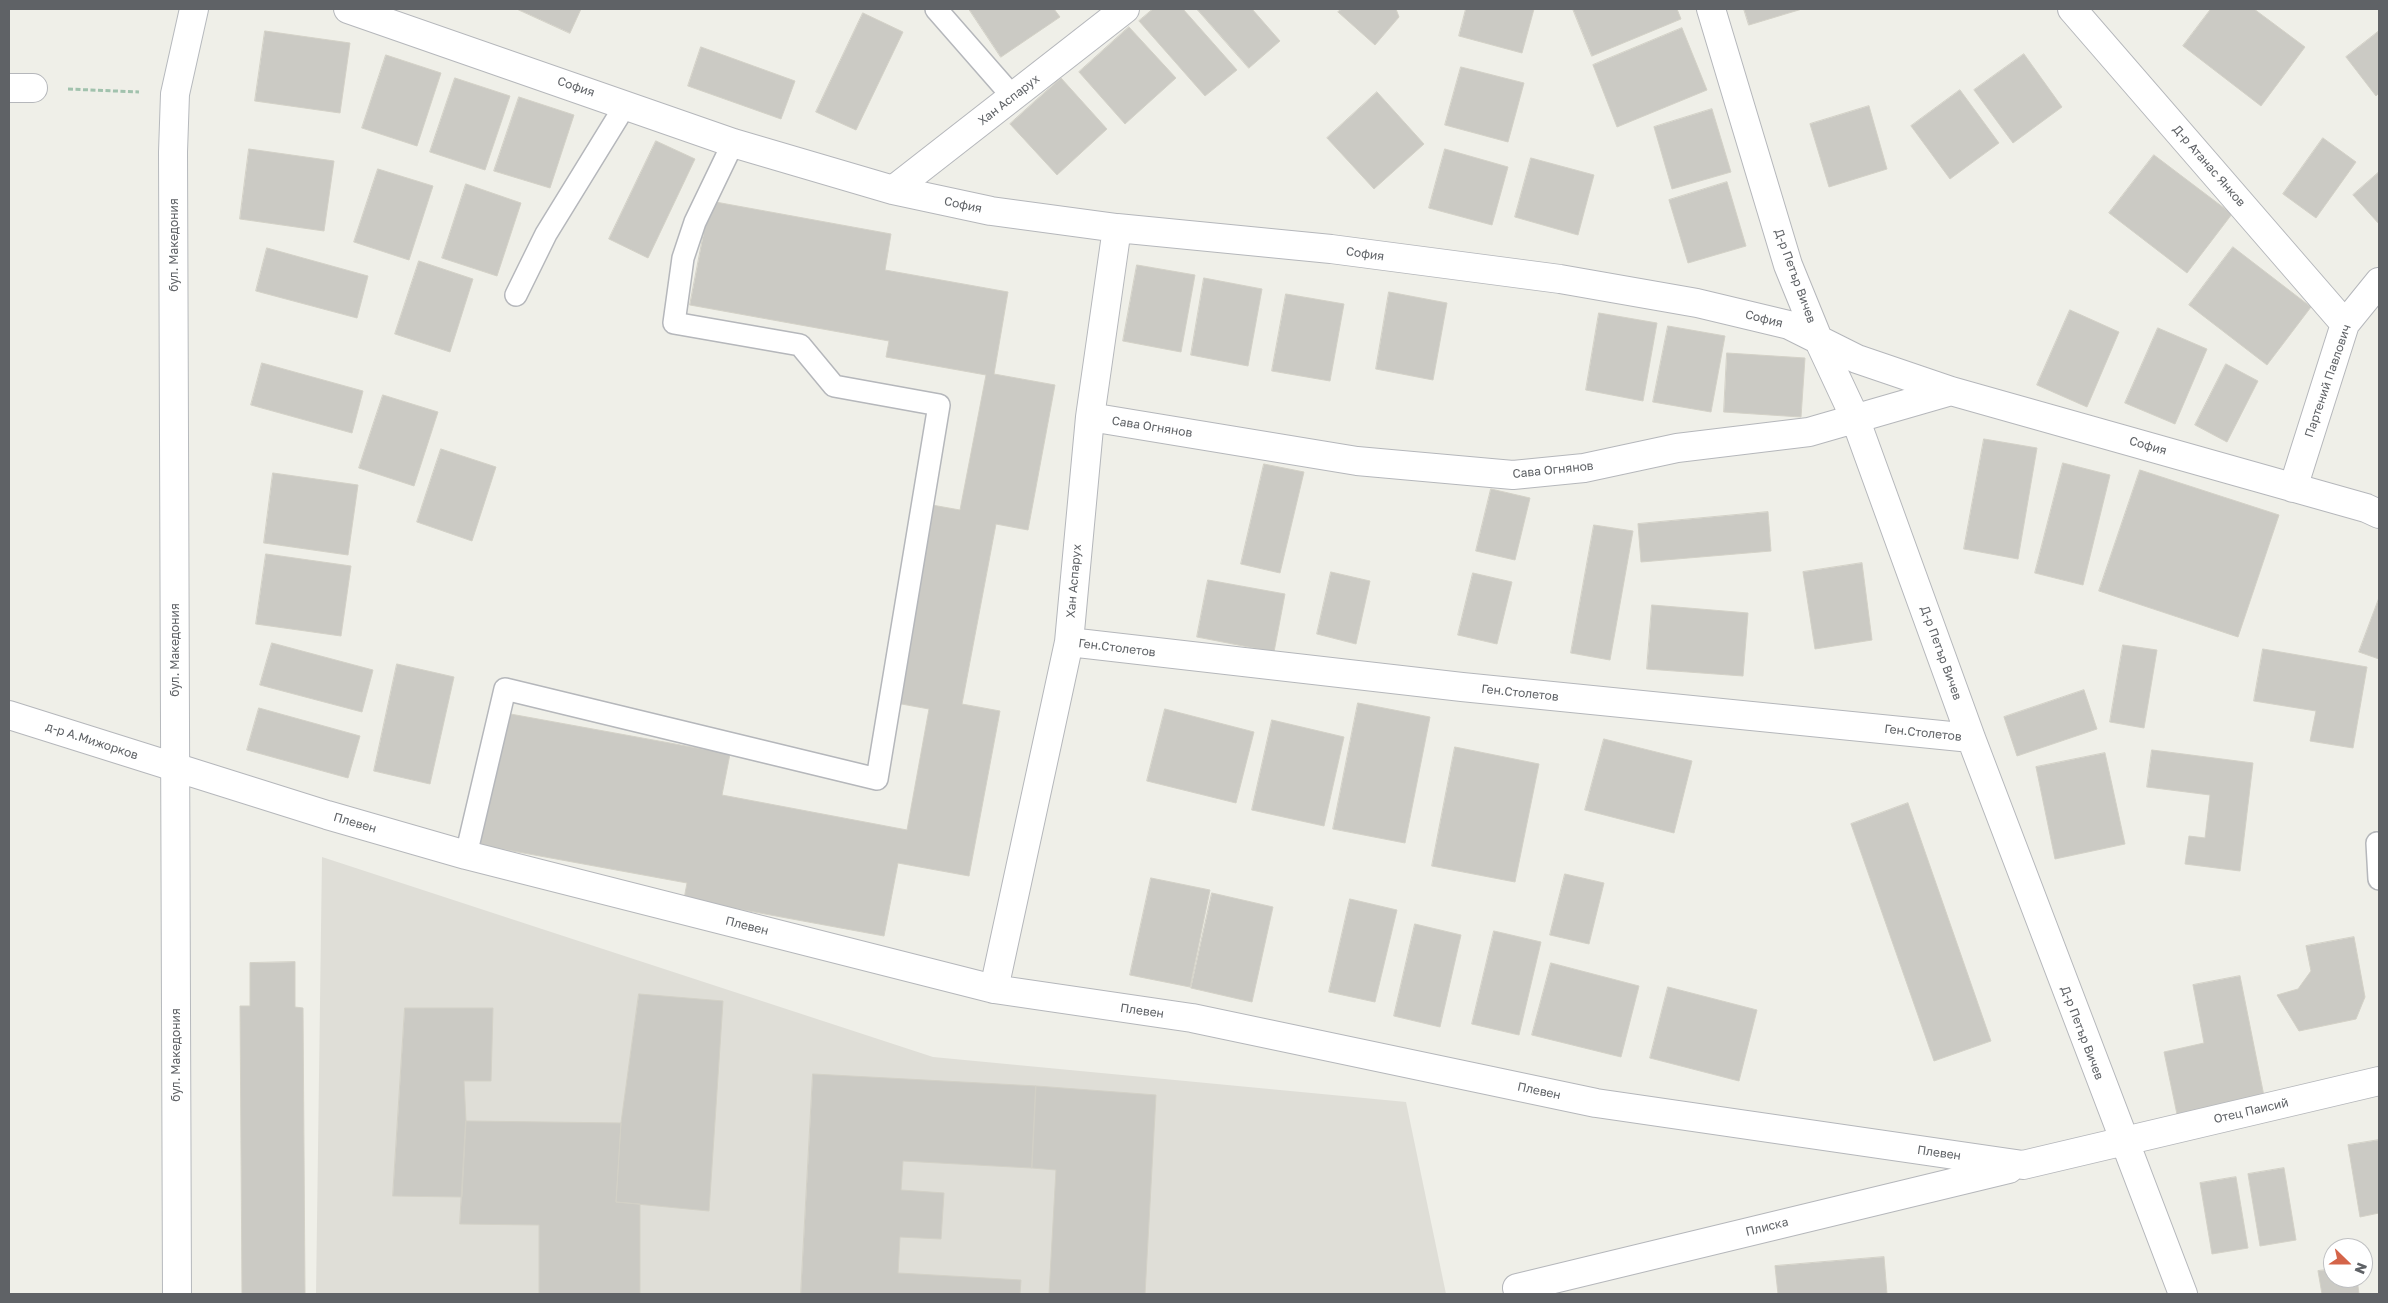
<!DOCTYPE html>
<html>
<head>
<meta charset="utf-8">
<style>
	body { margin:0 }
	#map { position:relative; width:2388px; height:1303px; overflow:hidden; background:#efefe8; font-family:"Golos Text",sans-serif }
	canvas { display:block }
	.frame { position:absolute; inset:0; border:10px solid #5f6266; pointer-events:none }
	.north { position:absolute; left:2323px; top:1238px; width:50px; height:50px; box-sizing:border-box; background:#fff; border:1px solid #bfc0c2; border-radius:50%; rotate:112deg; font-size:14px; font-weight:700; line-height:20px; text-align:center; color:#5f6266 }
	.north::after { content:''; display:block; margin:auto; width:18px; height:22px; background:#d46449; clip-path:polygon(50% 0,100% 100%,50% 72%,0 100%) }
</style>
</head>
<body>
<div id="map">
<canvas width="2388" height="1303"></canvas>
<div class="frame"></div>
<div class="north">N</div>
</div>
<script>
const ctx = document.querySelector('canvas').getContext('2d');
ctx.lineJoin = 'round';
function fillPath(path, color) { ctx.fillStyle = color; ctx.fill(path, 'evenodd'); }
function stroke(path, color, width, dash) { ctx.strokeStyle = color; ctx.lineWidth = width; ctx.lineCap = dash ? 'butt' : 'round'; ctx.setLineDash(dash || []); ctx.stroke(path); }
function write(font, color, halo, rows, align = 'center') {
  ctx.font = font + ' "Golos Text",sans-serif'; ctx.lineWidth = 4; ctx.setLineDash([]); ctx.textBaseline = 'middle'; ctx.strokeStyle = halo; ctx.fillStyle = color; for (const [text, x, y, turn = 0] of rows) {
    ctx.save(); ctx.translate(x, y); ctx.rotate((+turn || 0) * Math.PI / 180); ctx.textAlign = isNaN(turn) ? turn : align; if (halo) ctx.strokeText(text, 0, 0); ctx.fillText(text, 0, 0); ctx.restore();
  }
}
const education = new Path2D(`
	M 322,857 L 933,1057 L 1406,1102 L 1446,1294 L 316,1294 Z`);
const building = new Path2D(`
	M 517,9 L 581,9 L 570,33 Z
	M 969,9 L 1054,9 L 1060,17 L 1001,57 Z
	M 1153,9 L 1183,9 L 1237,70 L 1205,96 L 1139,21 Z
	M 1197,9 L 1252,9 L 1280,41 L 1249,68 Z
	M 1342,9 L 1396,9 L 1399,17 L 1375,45 L 1338,12 Z
	M 1466,9 L 1534,9 L 1522,53 L 1459,36 Z
	M 1573,9 L 1677,9 L 1681,19 L 1592,56 Z
	M 1744,9 L 1802,9 L 1749,25 Z
	M 2211,9 L 2254,9 L 2305,47 L 2261,106 L 2183,46 Z
	M 863,13 L 903,32 L 856,130 L 816,112 Z
	M 1129,27 L 1176,78 L 1125,124 L 1079,72 Z
	M 1682,28 L 1707,90 L 1617,127 L 1593,65 Z
	M 265,31 L 350,43 L 340,113 L 255,101 Z
	M 2379,31 L 2379,93 L 2376,96 L 2346,57 Z
	M 701,47 L 795,81 L 781,119 L 688,86 Z
	M 2024,54 L 2062,107 L 2013,143 L 1974,90 Z
	M 386,55 L 441,73 L 417,146 L 362,128 Z
	M 1461,67 L 1524,83 L 1508,142 L 1445,125 Z
	M 455,78 L 510,96 L 485,170 L 430,152 Z
	M 1061,78 L 1107,129 L 1057,175 L 1010,124 Z
	M 1960,90 L 1999,143 L 1950,179 L 1911,126 Z
	M 1377,92 L 1424,144 L 1374,189 L 1327,138 Z
	M 519,97 L 574,115 L 550,188 L 494,171 Z
	M 1869,106 L 1887,169 L 1829,187 L 1810,124 Z
	M 1712,109 L 1731,172 L 1672,189 L 1654,127 Z
	M 2323,138 L 2356,162 L 2316,218 L 2283,194 Z
	M 656,141 L 695,159 L 648,258 L 609,239 Z
	M 249,149 L 334,161 L 324,231 L 240,219 Z
	M 1445,149 L 1508,167 L 1492,225 L 1429,208 Z
	M 2154,155 L 2232,214 L 2187,273 L 2109,213 Z
	M 1531,158 L 1594,175 L 1578,235 L 1515,217 Z
	M 378,169 L 433,186 L 409,260 L 354,242 Z
	M 2379,172 L 2379,224 L 2353,195 Z
	M 1727,182 L 1746,246 L 1688,263 L 1669,200 Z
	M 466,184 L 521,203 L 497,276 L 442,258 Z
	M 710,201 L 891,234 L 885,270 L 1008,292 L 994,374 L 1055,385 L 1028,530 L 996,524 L 962,704 L 1000,711 L 969,876 L 898,863 L 884,936 L 684,899 L 687,883 L 469,843 L 494,711 L 730,754 L 722,795 L 907,830 L 929,709 L 896,703 L 932,505 L 960,510 L 986,375 L 886,357 L 889,341 L 690,305 Z
	M 2233,247 L 2311,307 L 2267,365 L 2189,305 Z
	M 267,248 L 368,276 L 357,318 L 256,291 Z
	M 419,261 L 473,279 L 450,352 L 395,334 Z
	M 1137,265 L 1195,275 L 1181,352 L 1123,341 Z
	M 1204,278 L 1262,289 L 1248,366 L 1191,355 Z
	M 1389,292 L 1447,303 L 1433,380 L 1376,369 Z
	M 1286,294 L 1344,304 L 1330,381 L 1272,371 Z
	M 2070,310 L 2119,332 L 2087,407 L 2037,385 Z
	M 1599,313 L 1657,323 L 1643,401 L 1586,390 Z
	M 1668,326 L 1725,336 L 1711,412 L 1653,402 Z
	M 2158,328 L 2207,349 L 2175,424 L 2125,403 Z
	M 1727,353 L 1805,358 L 1801,417 L 1724,412 Z
	M 262,363 L 363,391 L 352,433 L 251,405 Z
	M 2226,364 L 2258,381 L 2227,442 L 2195,425 Z
	M 383,395 L 438,412 L 414,486 L 359,468 Z
	M 1984,439 L 2037,448 L 2018,559 L 1964,549 Z
	M 441,449 L 496,467 L 472,541 L 417,522 Z
	M 2063,463 L 2110,475 L 2083,585 L 2035,573 Z
	M 1264,464 L 1304,472 L 1280,573 L 1241,564 Z
	M 2140,470 L 2279,515 L 2238,637 L 2099,591 Z
	M 273,473 L 358,485 L 348,555 L 264,543 Z
	M 1491,489 L 1530,498 L 1515,560 L 1476,551 Z
	M 1768,512 L 1771,551 L 1641,562 L 1638,524 Z
	M 1594,525 L 1633,531 L 1610,660 L 1571,653 Z
	M 266,554 L 351,566 L 341,636 L 256,624 Z
	M 1862,563 L 1872,640 L 1815,649 L 1803,572 Z
	M 1331,572 L 1370,581 L 1356,644 L 1317,634 Z
	M 1473,573 L 1512,582 L 1497,644 L 1458,635 Z
	M 1208,580 L 1285,594 L 1274,652 L 1197,637 Z
	M 2379,598 L 2379,659 L 2359,652 Z
	M 1652,605 L 1748,613 L 1743,676 L 1647,669 Z
	M 272,643 L 373,670 L 362,712 L 260,685 Z
	M 2123,645 L 2157,650 L 2144,728 L 2110,722 Z
	M 2263,649 L 2367,667 L 2353,748 L 2310,741 L 2316,711 L 2254,701 Z
	M 397,664 L 454,677 L 430,784 L 374,771 Z
	M 2084,690 L 2097,729 L 2017,756 L 2004,717 Z
	M 1358,703 L 1430,717 L 1405,843 L 1333,829 Z
	M 259,708 L 360,736 L 348,778 L 247,750 Z
	M 1165,709 L 1254,732 L 1236,803 L 1147,781 Z
	M 1272,720 L 1344,737 L 1324,826 L 1252,810 Z
	M 1604,739 L 1692,761 L 1674,833 L 1585,810 Z
	M 1455,747 L 1539,764 L 1515,882 L 1432,866 Z
	M 2152,750 L 2253,763 L 2240,871 L 2185,864 L 2189,836 L 2205,838 L 2210,795 L 2147,787 Z
	M 2105,753 L 2125,844 L 2055,859 L 2036,767 Z
	M 1908,803 L 1991,1041 L 1934,1061 L 1851,824 Z
	M 1565,874 L 1604,883 L 1589,944 L 1550,935 Z
	M 1151,878 L 1210,890 L 1190,987 L 1130,975 Z
	M 1212,893 L 1273,907 L 1252,1002 L 1191,988 Z
	M 1350,899 L 1397,910 L 1375,1002 L 1329,992 Z
	M 1415,924 L 1461,935 L 1440,1027 L 1394,1016 Z
	M 1494,931 L 1541,942 L 1519,1035 L 1472,1024 Z
	M 2354,937 L 2365,997 L 2356,1019 L 2299,1031 L 2277,995 L 2298,989 L 2311,971 L 2306,946 Z
	M 295,962 L 295,1007 L 303,1008 L 305,1294 L 242,1294 L 240,1006 L 250,1006 L 250,963 Z
	M 1551,963 L 1639,986 L 1621,1057 L 1532,1035 Z
	M 2240,976 L 2265,1101 L 2178,1119 L 2164,1052 L 2204,1043 L 2193,985 Z
	M 1668,987 L 1757,1010 L 1739,1081 L 1650,1058 Z
	M 639,994 L 723,1001 L 709,1211 L 616,1202 L 621,1123 Z
	M 405,1008 L 493,1008 L 491,1081 L 464,1081 L 466,1121 L 462,1197 L 393,1196 Z
	M 813,1074 L 1036,1086 L 1032,1168 L 903,1161 L 901,1190 L 944,1193 L 941,1239 L 900,1237 L 898,1273 L 1021,1280 L 1020,1294 L 801,1294 Z
	M 1036,1086 L 1156,1095 L 1145,1294 L 1049,1294 L 1056,1170 L 1032,1168 Z
	M 466,1121 L 621,1123 L 616,1202 L 640,1204 L 640,1294 L 539,1294 L 539,1225 L 460,1224 Z
	M 2379,1140 L 2379,1213 L 2360,1217 L 2348,1145 Z
	M 2284,1168 L 2296,1240 L 2260,1246 L 2248,1174 Z
	M 2236,1177 L 2248,1248 L 2212,1254 L 2200,1183 Z
	M 1884,1257 L 1887,1294 L 1778,1294 L 1775,1266 Z
	M 2333,1269 L 2333,1278 L 2357,1278 L 2359,1294 L 2322,1294 L 2318,1271 Z`);
const path = new Path2D(`
	M 68,89 L 139,92`);
const lane = new Path2D(`
	M 936,9 L 1013,97
	M 516,295 L 546,234 L 626,104
	M 2377,843 L 2379,879
	M 466,855 L 505,689 L 877,779 L 939,405 L 834,386 L 800,345 L 674,323 L 683,258 L 695,222 L 733,143`);
const street = new Path2D(`
	M 348,9 L 733,143 L 893,190 L 991,211 L 1117,228 L 1331,249 L 1560,279 L 1697,303 L 1789,325 L 1857,359 L 1951,391 L 2366,508 L 2379,514
	M 1711,9 L 1788,265 L 1819,341 L 1855,418 L 1971,738 L 2183,1294
	M 2072,9 L 2345,324
	M 9,88 L 33,88
	M 893,190 L 1125,9
	M 1090,417 L 1357,461 L 1513,475 L 1584,468 L 1677,448 L 1809,432 L 1951,391
	M 2293,488 L 2345,324 L 2379,282
	M 1069,642 L 1462,687 L 1971,738
	M 9,715 L 327,815 L 466,855 L 994,989 L 1192,1018 L 1596,1103 L 2023,1165 L 2379,1081
	M 994,989 L 1069,642 L 1090,417 L 1117,228
	M 1519,1294 L 1517,1288 L 2009,1169`);
const secondary = new Path2D(`
	M 177,1294 L 173,152 L 175,94 L 194,9`);
const streetNames = [
	["София",576,87,19],
	["Хан Аспарух",1009,100,-38],
	["Д-р Атанас Янков",2209,166,49],
	["София",963,205,12],
	["бул. Македония",174,245,-90],
	["София",1365,254,8],
	["Д-р Петър Вичев",1795,276,70],
	["София",1764,319,14],
	["Партений Павлович",2328,381,-71],
	["Сава Огнянов",1152,427,9],
	["София",2148,446,16],
	["Сава Огнянов",1553,470,-6],
	["Хан Аспарух",1074,581,-85],
	["Ген.Столетов",1117,648,7],
	["бул. Македония",175,650,-90],
	["Д-р Петър Вичев",1941,653,70],
	["Ген.Столетов",1520,693,6],
	["Ген.Столетов",1923,733,6],
	["д-р А.Мижорков",92,741,18],
	["Плевен",355,823,16],
	["Плевен",747,926,14],
	["Плевен",1142,1011,8],
	["Д-р Петър Вичев",2082,1033,69],
	["бул. Македония",176,1055,-90],
	["Плевен",1539,1091,12],
	["Отец Паисий",2251,1111,-13],
	["Плевен",1939,1153,8],
	["Плиска",1767,1227,-14]
];
fillPath(education, '#dfded7');
fillPath(building, '#cbcac4');
stroke(building, '#d3d1c7', 1);
stroke(lane, '#b5b7bb', 24);
stroke(street, '#b5b7bb', 30);
stroke(secondary, '#b6b9bd', 30);
stroke(path, '#a1c2ad', 3, [5, 2.5]);
stroke(lane, '#fff', 21);
stroke(street, '#fff', 28);
stroke(secondary, '#fff', 28);
write('12px', '#5f6266', '#fff', streetNames);
</script>
</body>
</html>
